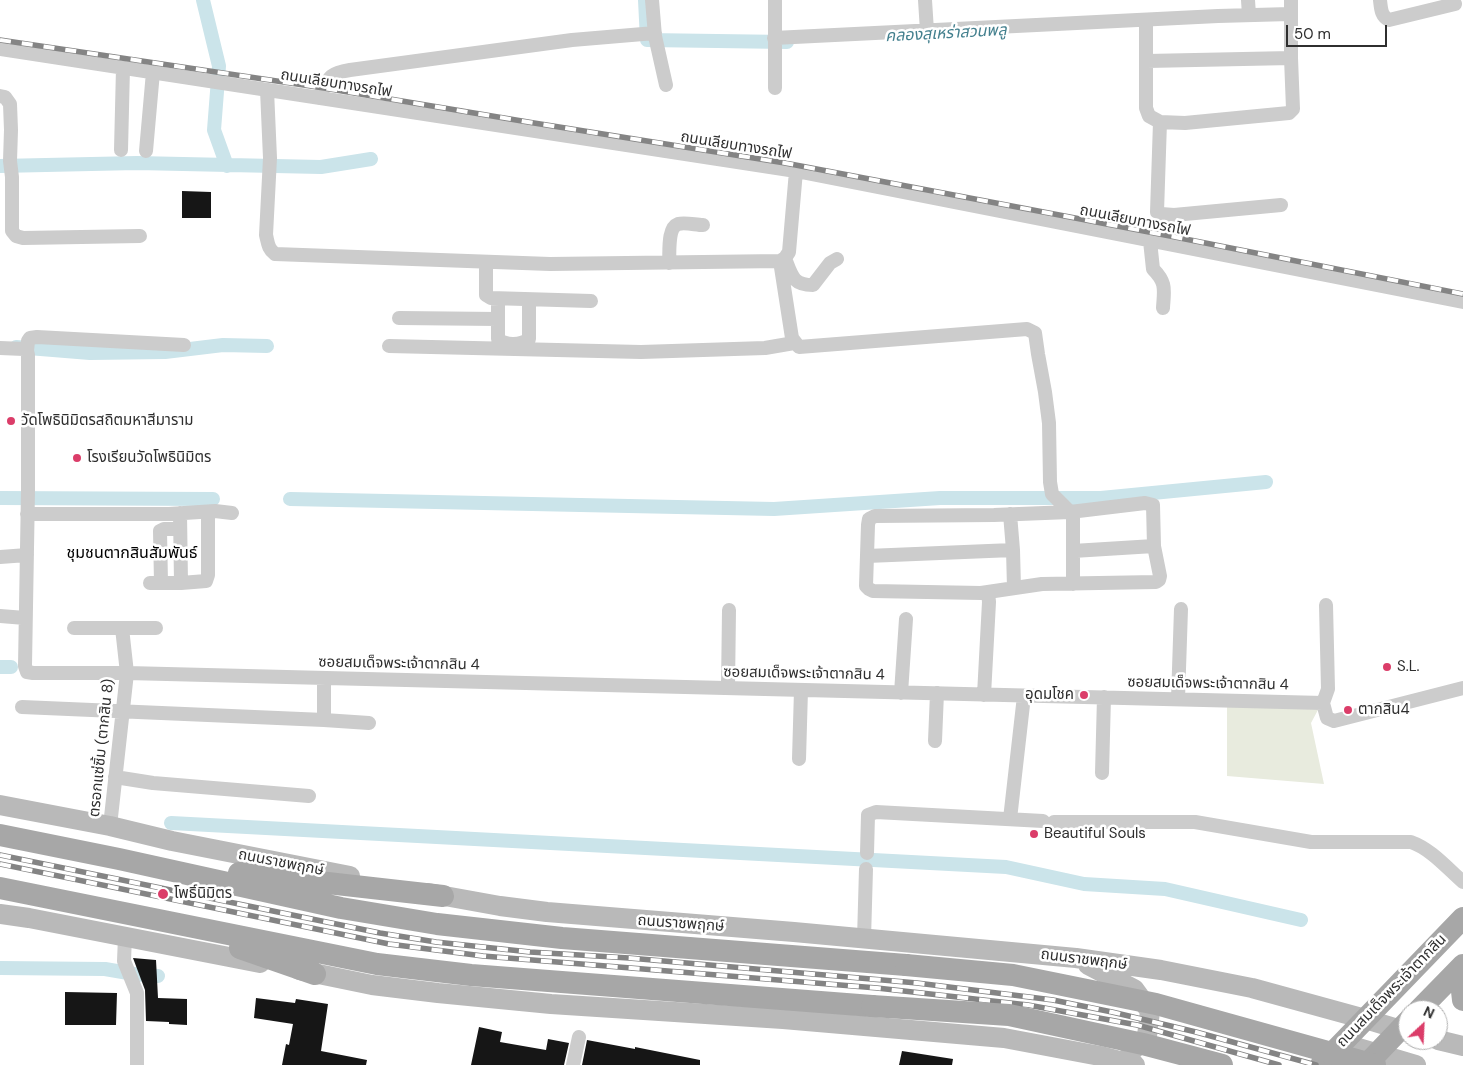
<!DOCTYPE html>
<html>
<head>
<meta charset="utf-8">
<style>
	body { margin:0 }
	#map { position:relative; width:1463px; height:1065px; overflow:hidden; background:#fff; font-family:"DM Sans",sans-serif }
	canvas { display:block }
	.north { position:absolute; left:1398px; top:1000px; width:50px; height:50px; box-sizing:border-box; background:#fff; border:1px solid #acacac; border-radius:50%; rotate:25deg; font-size:14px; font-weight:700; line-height:20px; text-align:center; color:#2f2f2f }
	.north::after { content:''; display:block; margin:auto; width:18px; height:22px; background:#db3d69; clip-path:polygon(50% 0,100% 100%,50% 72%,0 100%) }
	.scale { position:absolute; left:1286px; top:25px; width:101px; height:22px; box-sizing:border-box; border:2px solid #2f2f2f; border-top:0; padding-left:6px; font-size:15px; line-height:18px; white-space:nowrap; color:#2f2f2f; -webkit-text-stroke:4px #fff; paint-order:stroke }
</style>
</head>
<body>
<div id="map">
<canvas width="1463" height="1065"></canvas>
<div class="north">N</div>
<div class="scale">50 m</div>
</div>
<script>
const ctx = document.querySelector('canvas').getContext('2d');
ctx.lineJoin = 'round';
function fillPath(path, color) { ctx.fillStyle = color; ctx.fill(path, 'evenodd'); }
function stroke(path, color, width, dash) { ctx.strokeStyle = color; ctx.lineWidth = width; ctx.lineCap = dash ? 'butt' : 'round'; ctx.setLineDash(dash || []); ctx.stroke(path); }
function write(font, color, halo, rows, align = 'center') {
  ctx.font = font + ' "DM Sans","Noto Sans Thai",sans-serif'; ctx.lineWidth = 5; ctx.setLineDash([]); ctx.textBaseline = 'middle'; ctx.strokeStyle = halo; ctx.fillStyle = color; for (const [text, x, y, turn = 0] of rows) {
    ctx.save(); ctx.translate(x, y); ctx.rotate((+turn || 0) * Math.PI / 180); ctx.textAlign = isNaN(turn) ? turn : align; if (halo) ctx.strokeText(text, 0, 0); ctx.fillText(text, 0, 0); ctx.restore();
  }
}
const green = new Path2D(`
	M 1227,706 L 1319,708 L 1311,723 L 1324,784 L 1227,776 Z`);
const canal = new Path2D(`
	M 203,0 L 219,66 L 214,130 L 227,166
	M 645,0 L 647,40 L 787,42
	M 0,166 L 137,163 L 321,167 L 371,159
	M 16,347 L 90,353 L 165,352 L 223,345 L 267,346
	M 0,498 L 213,499
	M 290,499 L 774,509 L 940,498 L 1101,498 L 1266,482
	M 0,667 L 11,667
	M 171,823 L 1006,867 L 1084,884 L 1165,889 L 1301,920
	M 0,968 L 105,969 L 134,974 L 158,976`);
const building = new Path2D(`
	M 182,191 L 211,192 L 211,218 L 182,218 Z
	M 133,958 L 156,960 L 158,998 L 187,999 L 187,1025 L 169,1024 L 169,1022 L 146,1021 L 145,990 Z
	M 65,992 L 117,993 L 116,1025 L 65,1025 Z
	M 256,998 L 295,1003 L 296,999 L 328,1004 L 321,1051 L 367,1060 L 366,1065 L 282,1065 L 286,1044 L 289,1045 L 293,1024 L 254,1018 Z
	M 479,1027 L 502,1032 L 500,1042 L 546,1050 L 548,1039 L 569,1043 L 564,1065 L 471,1065 Z
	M 587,1040 L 635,1049 L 635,1047 L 700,1060 L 700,1065 L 582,1065 Z
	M 902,1051 L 953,1059 L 952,1065 L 899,1065 Z`);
const minor = new Path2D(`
	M 652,0 L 655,36 L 666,85
	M 775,0 L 775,88
	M 925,0 L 927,31
	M 1248,0 L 1249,15
	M 1380,0 C 1381,9 1381,16 1389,20 L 1455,4
	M 1146,20 L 1146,108 L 1149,116 L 1160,122 L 1185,123 L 1289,113 L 1293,109 L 1291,58 L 1291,0
	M 774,38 L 1218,16 L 1290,14
	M 0,49 L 796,171 L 1463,302
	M 1147,61 L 1291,58
	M 267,90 L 270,158 L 266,235 C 268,243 268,249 275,254 L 550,264 L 780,261 L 785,258
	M 0,96 L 5,97 L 10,104 L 11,130 L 10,161 L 12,177 L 12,231 L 16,236 L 23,238 L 140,236
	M 319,98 C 329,78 327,74 350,70 L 572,40 L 655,33
	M 1160,122 L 1157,212 L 1161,214 L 1174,215 L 1169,244
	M 121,150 L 123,68
	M 146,151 L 153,72
	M 1174,215 L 1281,205
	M 1150,241 L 1153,269 C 1167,283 1164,290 1163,308
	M 785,258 L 789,252 L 796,171
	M 780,261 L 792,338 L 799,347 L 1027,329 L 1035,333 L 1038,354 L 1045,392 L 1049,423 L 1050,482 L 1052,494 L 1070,512 L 1073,517 L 1073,584
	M 786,261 C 792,277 794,285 813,285 L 830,263 L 837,259
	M 486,262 L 486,295 L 491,298 L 591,301
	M 669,263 C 670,253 667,228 678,224 C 685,222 696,225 703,225
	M 498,299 L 498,339 C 506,346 521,345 529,339 L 529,300
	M 399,318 L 498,319
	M 389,346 L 641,352 L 765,348 L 794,343
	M 0,348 L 24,349 L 27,351 L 28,355 L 28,490 L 25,666 L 27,672 L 33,673 L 127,673 L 1323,703 L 1327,718 L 1334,721 L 1463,688
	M 27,351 L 28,341 L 30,338 L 37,337 L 184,345
	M 1145,503 L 1153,505 L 1154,546 L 1160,576 L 1159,580 L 1156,582 L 1042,584 L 981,593 L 873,591 L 869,589 L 866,586 L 868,525 L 869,519 L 875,516 L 994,515 L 1070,512 Z
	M 180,513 L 181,583 L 206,581 L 208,575 L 208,512
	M 27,514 L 169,514 L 215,511 L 232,513
	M 1010,514 L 1013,550 L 1014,588
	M 1073,551 L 1154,546
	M 867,556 L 1013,550
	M 0,557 L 27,555
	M 150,583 L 181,583
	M 161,583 L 160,531 L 164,529 L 180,529
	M 0,616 L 25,618
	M 74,628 L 156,628
	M 324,678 L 324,720
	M 728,688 L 729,610
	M 901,693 L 906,619
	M 984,695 L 989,602 L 988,592
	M 1178,699 L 1181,609
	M 1323,703 L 1328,689 L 1326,605
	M 22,707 L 324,720 L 369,723
	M 935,741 L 937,693
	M 799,759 L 801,690
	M 1102,773 L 1104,697
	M 115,777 L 153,783 L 309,796
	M 1010,819 L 1024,696
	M 1054,822 L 1195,822 L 1311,842 L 1411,842 C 1431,849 1447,868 1463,882
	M 110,826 L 127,673 L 122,628
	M 867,853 L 868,815 L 876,812 L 1043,821
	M 125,937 L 124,961 L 137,993 L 137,1065
	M 864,939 L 866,869
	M 573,1065 L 579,1037`);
const secondary = new Path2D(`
	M 0,805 L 110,826 L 172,841 L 350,876
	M 428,893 L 500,906 L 547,912 L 794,932 L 1076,958 L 1161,970 L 1252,988 L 1365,1019 L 1408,1032
	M 0,914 L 29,918 L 260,963
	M 1088,965 L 1134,989 L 1150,1011 L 1147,1036 L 1130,1053
	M 299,970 L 372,985 L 438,993 L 551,1004 L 783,1019 L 1004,1038 L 1100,1056 L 1135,1065
	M 1438,1040 L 1463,1046
	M 1342,1043 L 1416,1065`);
const primary = new Path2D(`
	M 0,835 L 119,859 L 341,908 L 437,924 L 562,938 L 906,965
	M 239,873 L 443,896
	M 0,888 L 377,964 L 471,975 L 872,1006
	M 240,948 L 315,974
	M 1463,986 L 1462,991 L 1463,1000
	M 1419,1010 L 1463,965
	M 1321,1065 L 1463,918
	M 1366,1065 L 1408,1021`);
const rail = new Path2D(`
	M 0,40 L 324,88 L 534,123 L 785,163 L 1170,236 L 1463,294
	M 0,855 L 380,933 L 436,942 L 530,952 L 629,958 L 917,983 L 1053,1000 L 1112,1012 L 1196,1032 L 1316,1065
	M 0,864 L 389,944 L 483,956 L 877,988 L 1028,1005 L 1137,1025 L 1279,1065`);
const primaryBridge = new Path2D(`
	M 906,965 L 1013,975 L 1156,1004 L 1375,1065
	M 872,1006 L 1009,1015 L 1143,1044 L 1222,1065`);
const markers = [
	[11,421,5,"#db3d69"],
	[77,458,5,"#db3d69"],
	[1387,667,5,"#db3d69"],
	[1084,695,5,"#db3d69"],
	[1348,710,5,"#db3d69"],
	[1034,834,5,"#db3d69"],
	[163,894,6,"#db3d69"]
];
const streetNames = [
	["ถนนเลียบทางรถไฟ",336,84,9],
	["ถนนเลียบทางรถไฟ",736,146,9],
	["ถนนเลียบทางรถไฟ",1135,221,11],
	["ซอยสมเด็จพระเจ้าตากสิน 4",399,664,1],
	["ซอยสมเด็จพระเจ้าตากสิน 4",804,674,1],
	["ซอยสมเด็จพระเจ้าตากสิน 4",1208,684,1],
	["ตรอกแซ่ซิ้ม (ตากสิน 8)",102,748,-84],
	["ถนนราชพฤกษ์",281,863,11],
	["ถนนราชพฤกษ์",681,924,4],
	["ถนนราชพฤกษ์",1084,960,7],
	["ถนนสมเด็จพระเจ้าตากสิน",1392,991,-46]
];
const poiNames = [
	["วัดโพธินิมิตรสถิตมหาสีมาราม",21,421],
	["โรงเรียนวัดโพธินิมิตร",87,458],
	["S.L.",1397,667],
	["อุดมโชค",1074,695,"right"],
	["ตากสิน4",1358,710],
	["Beautiful Souls",1044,834],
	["โพธิ์นิมิตร",174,894]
];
const waterNames = [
	["คลองสุเหร่าสวนพลู",946,34,-3]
];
const neighbourhoodNames = [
	["ชุมชนตากสินสัมพันธ์",132,554]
];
fillPath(green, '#e8ebde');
stroke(canal, '#cbe4ea', 14);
fillPath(building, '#161616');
stroke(minor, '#ccc', 14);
stroke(secondary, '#b9b9b9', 20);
stroke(primary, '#a7a7a7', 22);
stroke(rail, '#848484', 5.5);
stroke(rail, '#fff', 4, [11]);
stroke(primaryBridge, '#a7a7a7', 22);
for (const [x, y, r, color] of markers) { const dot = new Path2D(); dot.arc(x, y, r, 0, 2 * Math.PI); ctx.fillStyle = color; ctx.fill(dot); stroke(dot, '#fff', 2); }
write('15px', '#2f2f2f', '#fff', streetNames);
write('15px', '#2f2f2f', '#fff', poiNames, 'left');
write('italic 16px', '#427f8d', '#fff', waterNames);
write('16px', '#000', '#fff', neighbourhoodNames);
</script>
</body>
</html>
